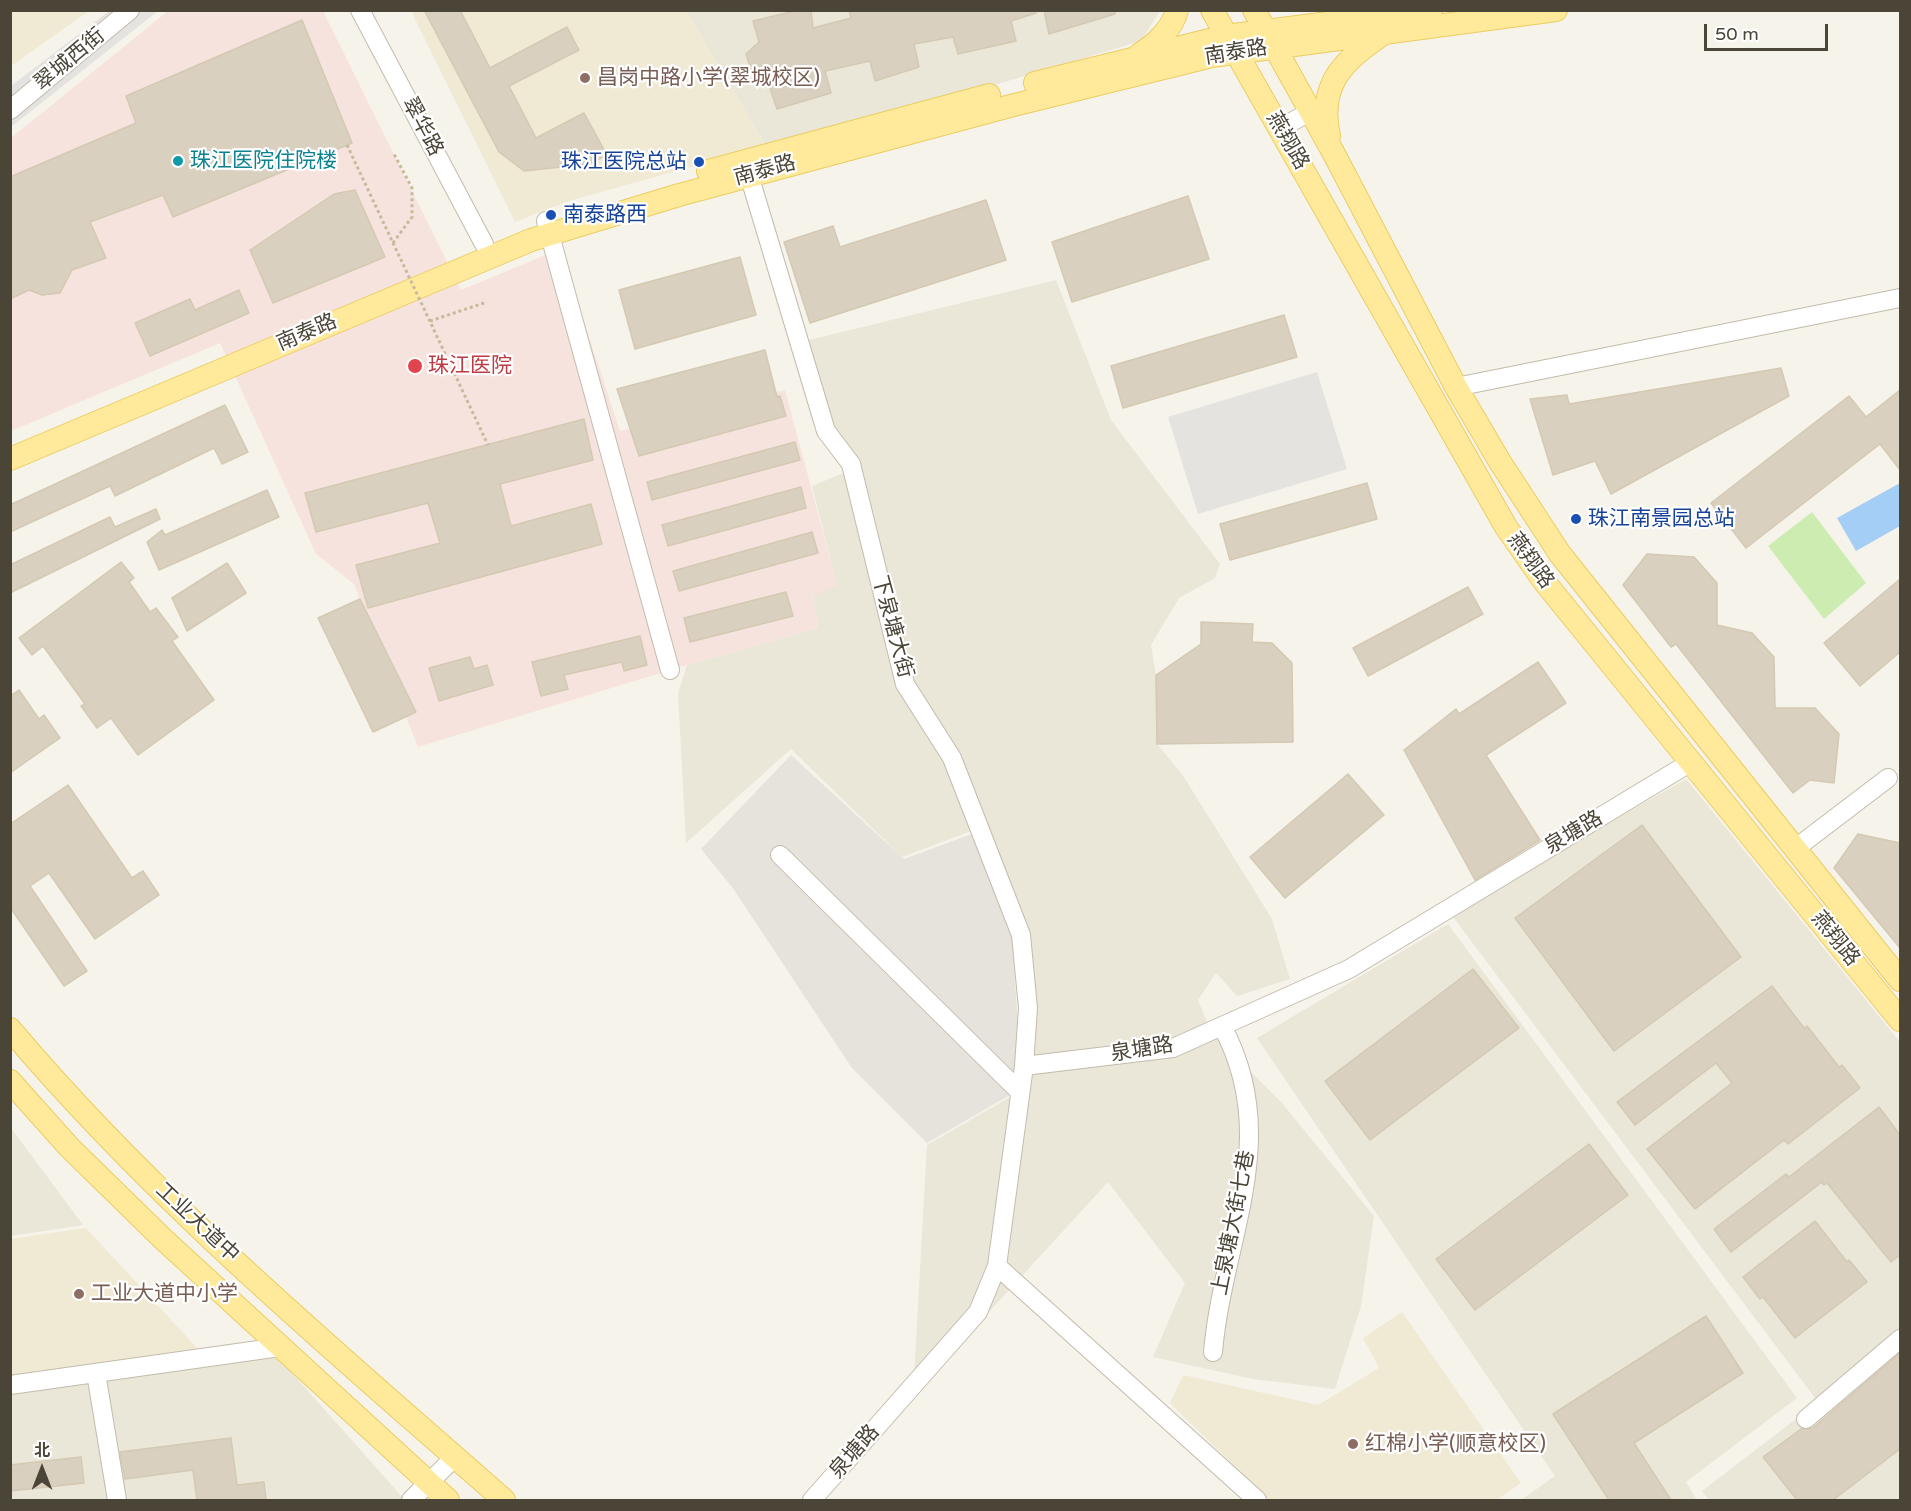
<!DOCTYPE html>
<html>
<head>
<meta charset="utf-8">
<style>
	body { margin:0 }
	#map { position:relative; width:1911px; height:1511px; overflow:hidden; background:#f6f3eb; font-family:"Varela Round","Noto Sans SC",sans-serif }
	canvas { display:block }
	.frame { position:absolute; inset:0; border:12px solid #4b4538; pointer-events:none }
	.north { position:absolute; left:12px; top:1439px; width:60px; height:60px; -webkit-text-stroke:4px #fff; paint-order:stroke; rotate:0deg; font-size:16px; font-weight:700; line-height:24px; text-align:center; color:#4b4538 }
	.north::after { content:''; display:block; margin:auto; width:21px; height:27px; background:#4b4538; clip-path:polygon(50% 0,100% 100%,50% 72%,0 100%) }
	.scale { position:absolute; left:1704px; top:24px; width:124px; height:27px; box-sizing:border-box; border:3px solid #4b4538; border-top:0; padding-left:8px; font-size:18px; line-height:21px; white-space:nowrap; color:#4b4538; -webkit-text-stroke:4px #fff; paint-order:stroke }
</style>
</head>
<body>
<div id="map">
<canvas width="1911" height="1511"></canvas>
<div class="frame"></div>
<div class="north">北</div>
<div class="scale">50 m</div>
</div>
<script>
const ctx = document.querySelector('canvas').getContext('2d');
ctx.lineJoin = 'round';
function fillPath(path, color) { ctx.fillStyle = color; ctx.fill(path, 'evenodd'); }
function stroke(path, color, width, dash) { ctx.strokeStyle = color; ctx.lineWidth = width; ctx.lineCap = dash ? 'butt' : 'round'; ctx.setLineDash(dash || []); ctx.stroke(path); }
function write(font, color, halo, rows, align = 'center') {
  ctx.font = font + ' "Varela Round","Noto Sans SC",sans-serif'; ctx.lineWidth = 4.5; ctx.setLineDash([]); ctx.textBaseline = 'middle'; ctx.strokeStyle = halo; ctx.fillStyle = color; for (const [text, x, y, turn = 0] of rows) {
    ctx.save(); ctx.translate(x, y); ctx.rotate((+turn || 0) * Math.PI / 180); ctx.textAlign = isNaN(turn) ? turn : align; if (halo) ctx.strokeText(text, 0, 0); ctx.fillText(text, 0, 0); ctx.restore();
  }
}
const residential = new Path2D(`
	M 686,11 L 1160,11 L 1141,41 L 951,98 L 766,146 Z
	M 1056,280 L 1111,420 L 1220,564 L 1215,578 L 1179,598 L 1151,645 L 1156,675 L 1157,744 L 1182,774 L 1272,919 L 1290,979 L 1237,996 L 1216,973 L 1198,1000 L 1211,1032 L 1282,1103 L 1374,1216 L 1361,1306 L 1335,1389 L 1253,1379 L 1153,1357 L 1185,1283 L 1108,1182 L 913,1395 L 927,1145 L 1022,1090 L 1027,940 L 982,827 L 902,857 L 791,749 L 686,843 L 678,693 L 687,665 L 818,628 L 813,595 L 837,585 L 812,486 L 846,472 L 813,364 L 809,340 Z
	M 1686,779 L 1900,1042 L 1900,1500 L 1709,1500 L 1702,1491 L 1818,1402 L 1450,913 Z
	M 1448,924 L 1797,1398 L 1686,1482 L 1697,1500 L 1521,1500 L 1555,1476 L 1257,1038 Z
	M 11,1128 L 20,1140 L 83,1225 L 11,1236 Z
	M 277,1356 L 405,1500 L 11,1500 L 10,1391 Z`);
const industrial = new Path2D(`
	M 791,755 L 904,859 L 977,832 L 1011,920 L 1019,1044 L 1015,1092 L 927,1143 L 852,1068 L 732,887 L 701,849 Z`);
const education = new Path2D(`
	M 11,10 L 89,10 L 89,11 L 11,66 Z
	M 411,11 L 686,11 L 766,146 L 569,201 L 515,222 Z
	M 86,1228 L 199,1350 L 11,1376 L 10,1239 Z
	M 1402,1312 L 1521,1483 L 1497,1500 L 1269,1500 L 1170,1403 L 1183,1375 L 1318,1405 L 1379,1368 L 1363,1338 Z`);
const medical = new Path2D(`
	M 168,11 L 323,11 L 461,290 L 560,249 L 620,431 L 785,390 L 837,585 L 813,596 L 818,628 L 687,665 L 418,747 L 354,584 L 316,554 L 220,343 L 11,431 L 11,138 Z`);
const green = new Path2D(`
	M 1812,512 L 1866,583 L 1824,619 L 1768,546 Z`);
const parking = new Path2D(`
	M 109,11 L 158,11 L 11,127 L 11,86 Z
	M 1317,372 L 1347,469 L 1198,514 L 1168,417 Z`);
const water = new Path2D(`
	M 1900,483 L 1900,526 L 1856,551 L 1837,518 Z`);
const building = new Path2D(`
	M 424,10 L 460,10 L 490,68 L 567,27 L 579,50 L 509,86 L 536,138 L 584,113 L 607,155 L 589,164 L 524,171 L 499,152 Z
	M 799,10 L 811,10 L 813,28 L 851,18 L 849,10 L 1036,10 L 1036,13 L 1011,21 L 1016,41 L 958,54 L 953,37 L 914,44 L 919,67 L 875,81 L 870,61 L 825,71 L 831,93 L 777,109 L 768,82 L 756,86 L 746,54 L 759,42 L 753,21 Z
	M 1044,10 L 1115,10 L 1115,14 L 1049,34 Z
	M 302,20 L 352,143 L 173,217 L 163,195 L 90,222 L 106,258 L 72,270 L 60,293 L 42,295 L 29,290 L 10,299 L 10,177 L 136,123 L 126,96 Z
	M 355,190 L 385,257 L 273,303 L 250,250 L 334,194 Z
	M 1188,196 L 1209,259 L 1072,302 L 1052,242 Z
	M 986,200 L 1006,260 L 810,323 L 784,242 L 833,226 L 840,247 Z
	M 740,257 L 756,315 L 635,349 L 619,290 Z
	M 239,290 L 249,313 L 150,356 L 135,323 L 190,299 L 195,310 Z
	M 1284,315 L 1297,357 L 1123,408 L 1111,366 Z
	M 765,350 L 777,397 L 780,396 L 786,416 L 639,456 L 617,389 Z
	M 1781,368 L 1789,396 L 1611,494 L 1595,461 L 1553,475 L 1530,399 L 1567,395 L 1569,404 Z
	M 1900,390 L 1900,470 L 1880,444 L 1746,548 L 1711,503 L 1849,396 L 1866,417 Z
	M 225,405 L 248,452 L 222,464 L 214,448 L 115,496 L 110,486 L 10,532 L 10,505 Z
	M 584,419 L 593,460 L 500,484 L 511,526 L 591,504 L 602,544 L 368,608 L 356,565 L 440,543 L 428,503 L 316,532 L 305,493 Z
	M 795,442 L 800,460 L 652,500 L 647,482 Z
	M 1367,483 L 1377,519 L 1230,560 L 1220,524 Z
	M 801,487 L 806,508 L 668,546 L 662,525 Z
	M 267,490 L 279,517 L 159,570 L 147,542 L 162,530 L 165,535 Z
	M 156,509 L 160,519 L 10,593 L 10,565 L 110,517 L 115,527 Z
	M 812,532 L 818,553 L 679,591 L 673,571 Z
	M 1647,554 L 1694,557 L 1717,583 L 1717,625 L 1752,633 L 1774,657 L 1775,708 L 1815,708 L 1839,734 L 1834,783 L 1810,780 L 1793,793 L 1676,644 L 1671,647 L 1623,585 Z
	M 121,562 L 134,578 L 129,582 L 150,612 L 156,608 L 178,637 L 172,641 L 214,700 L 138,755 L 111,718 L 97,728 L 81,706 L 85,704 L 43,646 L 32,655 L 19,638 Z
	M 227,563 L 246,593 L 187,631 L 172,598 Z
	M 1900,579 L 1900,652 L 1860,686 L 1824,643 Z
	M 1468,587 L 1483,614 L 1368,676 L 1353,648 Z
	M 786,592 L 793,616 L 690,642 L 684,618 Z
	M 360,599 L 416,712 L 373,732 L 318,618 Z
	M 1201,622 L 1253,624 L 1252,642 L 1272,643 L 1292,663 L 1293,742 L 1157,744 L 1156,675 L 1201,644 Z
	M 640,636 L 647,665 L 624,671 L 622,662 L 564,675 L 568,689 L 541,696 L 532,662 Z
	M 470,657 L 474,669 L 487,665 L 493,685 L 439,701 L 429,668 Z
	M 1538,662 L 1566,703 L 1486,755 L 1540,840 L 1475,880 L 1404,750 L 1456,709 L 1459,714 Z
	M 19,690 L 39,719 L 44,715 L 60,738 L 10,773 L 10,696 Z
	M 1348,774 L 1384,815 L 1285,898 L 1250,857 Z
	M 68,785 L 132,878 L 143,871 L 159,895 L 95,939 L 49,873 L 30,886 L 87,971 L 64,986 L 10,907 L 10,824 Z
	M 1642,825 L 1741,957 L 1614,1051 L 1515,918 Z
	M 1858,834 L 1900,843 L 1900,948 L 1834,868 Z
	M 1473,969 L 1519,1028 L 1370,1140 L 1325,1081 Z
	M 1772,986 L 1804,1028 L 1807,1026 L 1839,1067 L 1842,1065 L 1860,1088 L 1788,1144 L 1784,1140 L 1695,1209 L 1647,1149 L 1732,1083 L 1716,1063 L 1635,1125 L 1617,1102 Z
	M 1879,1107 L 1900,1135 L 1900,1255 L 1891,1262 L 1827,1183 L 1824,1185 L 1822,1182 L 1731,1252 L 1714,1229 L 1786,1174 L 1789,1177 Z
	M 1589,1144 L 1628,1195 L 1475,1310 L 1436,1259 Z
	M 1815,1221 L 1847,1262 L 1849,1260 L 1867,1282 L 1795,1338 L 1763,1297 L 1760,1299 L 1743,1277 Z
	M 1706,1316 L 1743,1373 L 1634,1443 L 1671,1500 L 1609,1500 L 1553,1414 Z
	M 1900,1353 L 1900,1449 L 1833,1500 L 1797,1500 L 1763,1457 L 1801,1429 L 1813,1428 Z
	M 231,1438 L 237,1485 L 264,1482 L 266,1500 L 197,1500 L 193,1470 L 125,1479 L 120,1452 Z
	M 81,1457 L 84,1483 L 10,1491 L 10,1465 Z`);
const path = new Path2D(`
	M 393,243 L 412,217 L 412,188 L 394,154
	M 430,321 L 487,302`);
const minor = new Path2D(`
	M 360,10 L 484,244
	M 10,110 L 130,10
	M 1280,128 L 1310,112
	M 749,175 L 826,431 L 851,464 L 905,684 L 952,758 L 1021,935 L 1028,1008 L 1024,1066
	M 546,221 L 670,670
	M 1456,387 L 1900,298
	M 1796,848 L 1888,778
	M 780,855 L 1019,1091
	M 997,1266 L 1257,1500
	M 1213,1352 C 1223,1237 1283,1139 1222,1026
	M 96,1373 L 117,1500
	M 10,1385 L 280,1347
	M 1806,1419 L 1900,1339
	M 411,1500 L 455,1457
	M 812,1500 L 978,1312 L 997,1266 L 1024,1066 L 1173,1048 L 1349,969 L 1691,762`);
const major = new Path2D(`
	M 1212,10 L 1506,527 L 1543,580 L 1900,1020
	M 1254,10 L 1333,152 L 1456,387 L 1500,462 L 1560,554 L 1900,980
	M 1140,54 C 1155,45 1173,28 1177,10
	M 1035,83 L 1226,36 L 1431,10
	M 1329,136 C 1318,87 1341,62 1380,36
	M 708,171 L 989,95
	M 10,459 L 531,240 L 679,195 L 1014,105 L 1212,56 L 1556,10
	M 10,1029 C 157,1203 334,1350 504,1500
	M 10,1081 L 69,1147 L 163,1239 L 448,1500`);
const pathBridge = new Path2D(`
	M 347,145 L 488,445`);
const markers = [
	[585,78,6,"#8d6e63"],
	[178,161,6,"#0f9aa8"],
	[699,162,6,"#1a4fb4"],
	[551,215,6,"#1a4fb4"],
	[415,366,8,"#e0444e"],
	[1576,519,6,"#1a4fb4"],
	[79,1294,6,"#8d6e63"],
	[1353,1444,6,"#8d6e63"]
];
const streetNames = [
	["南泰路",1236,53,-9],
	["翠城西街",70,60,-40],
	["翠华路",422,127,62],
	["燕翔路",1287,141,60],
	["南泰路",765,171,-15],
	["南泰路",307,333,-23],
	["燕翔路",1530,561,54],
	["下泉塘大街",892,627,75],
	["泉塘路",1574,833,-31],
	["燕翔路",1835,939,51],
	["泉塘路",1142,1050,-9],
	["工业大道中",197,1223,43],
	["上泉塘大街七巷",1234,1223,-79],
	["泉塘路",855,1452,-49]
];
const educationNames = [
	["昌岗中路小学(翠城校区)",597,78],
	["工业大道中小学",91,1294],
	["红棉小学(顺意校区)",1365,1444]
];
const cultureNames = [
	["珠江医院住院楼",190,161]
];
const transitNames = [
	["珠江医院总站",687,162,"right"],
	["南泰路西",563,215],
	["珠江南景园总站",1588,519]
];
const healthNames = [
	["珠江医院",428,366]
];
fillPath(residential, '#eae6d8');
fillPath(industrial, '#e6e2dc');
fillPath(education, '#f0ead4');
fillPath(medical, '#f7e3de');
fillPath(green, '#cdecb1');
fillPath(parking, '#e5e3df');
fillPath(water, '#a4cef5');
fillPath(building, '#d9d0bf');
stroke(building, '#d4c9b2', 1.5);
stroke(minor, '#c2bcac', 20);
stroke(major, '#ebcd63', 24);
stroke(path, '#c5ba9c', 3, [3, 3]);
stroke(minor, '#fff', 18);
stroke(major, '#ffea9b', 22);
stroke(pathBridge, '#c5ba9c', 3, [3, 3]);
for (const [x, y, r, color] of markers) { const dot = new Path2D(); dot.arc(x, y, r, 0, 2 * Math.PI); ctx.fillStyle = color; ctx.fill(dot); stroke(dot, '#fff', 2); }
write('21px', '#4b4538', '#fff', streetNames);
write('21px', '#785e54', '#fff', educationNames, 'left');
write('21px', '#0d838f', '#fff', cultureNames, 'left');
write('21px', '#164399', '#fff', transitNames, 'left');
write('21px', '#be3a42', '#fff', healthNames, 'left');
</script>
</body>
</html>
